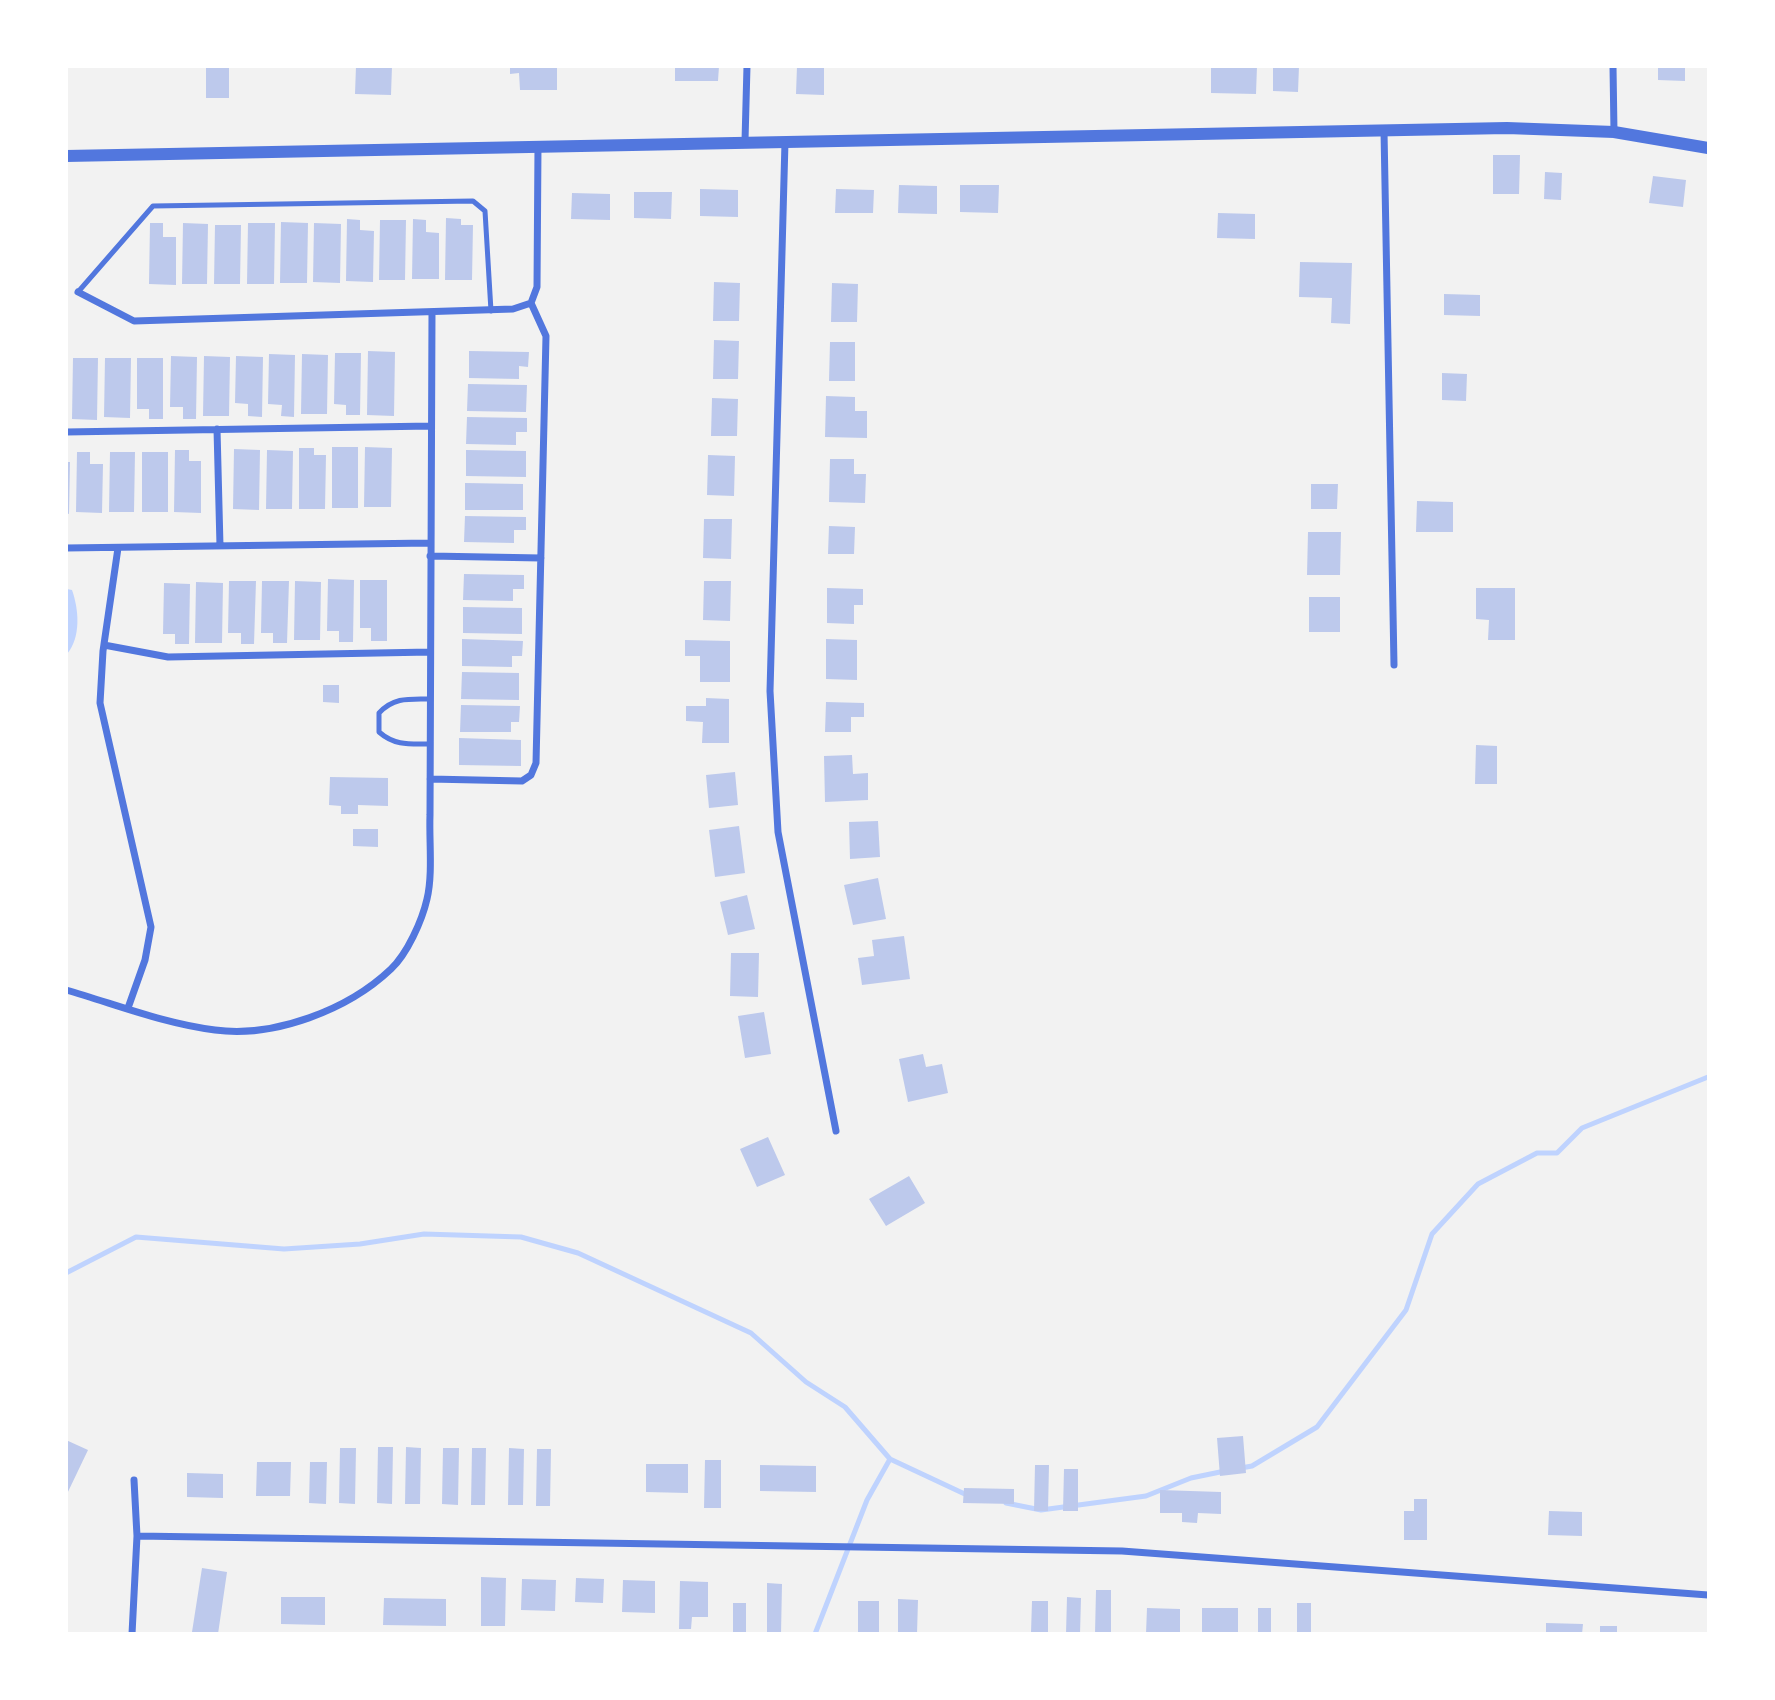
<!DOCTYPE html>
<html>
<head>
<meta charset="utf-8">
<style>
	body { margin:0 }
	#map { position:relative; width:1775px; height:1700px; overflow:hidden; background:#f2f2f2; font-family:"Asap Condensed",sans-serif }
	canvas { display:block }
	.frame { position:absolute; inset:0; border:68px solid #fff; pointer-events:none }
</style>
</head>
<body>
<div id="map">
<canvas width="1775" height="1700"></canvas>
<div class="frame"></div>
</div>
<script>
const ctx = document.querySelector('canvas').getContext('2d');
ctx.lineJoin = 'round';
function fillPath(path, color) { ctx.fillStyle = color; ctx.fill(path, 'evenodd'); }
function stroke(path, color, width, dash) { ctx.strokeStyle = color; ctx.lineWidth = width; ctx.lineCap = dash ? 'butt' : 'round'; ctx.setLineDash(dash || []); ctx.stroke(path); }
const water = new Path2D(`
	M 67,589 L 72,590 C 79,610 81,637 67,654 Z`);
const stream = new Path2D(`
	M 66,1273 L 136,1237 L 284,1249 L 360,1244 L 424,1234 L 521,1237 L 578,1253 L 751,1333 L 806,1382 L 845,1407 L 890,1459 L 969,1496
	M 1241,1468 L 1252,1466 L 1317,1427 L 1406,1310 L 1432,1234 L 1478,1184 L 1537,1153 L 1557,1153 L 1582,1128 L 1708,1077
	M 1006,1503 L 1041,1510 L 1146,1496 L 1191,1478 L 1225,1471
	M 815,1634 L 867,1500 L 890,1459`);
const building = new Path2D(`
	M 206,66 L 229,66 L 229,98 L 206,98 Z
	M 356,66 L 392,66 L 391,95 L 355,94 Z
	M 510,66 L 557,66 L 557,90 L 520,90 L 519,73 L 510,74 Z
	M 675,66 L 719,66 L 718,81 L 675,81 Z
	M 797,66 L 824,66 L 824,95 L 796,94 Z
	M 1211,66 L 1257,66 L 1256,94 L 1211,93 Z
	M 1273,66 L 1299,66 L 1298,92 L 1273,91 Z
	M 1658,66 L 1685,66 L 1685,81 L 1658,80 Z
	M 1493,155 L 1520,155 L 1519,194 L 1493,194 Z
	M 1545,172 L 1562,173 L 1561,200 L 1544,199 Z
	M 1653,176 L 1686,180 L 1683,207 L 1649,203 Z
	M 899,185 L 937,186 L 937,214 L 898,213 Z
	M 960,185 L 999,185 L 998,213 L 960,212 Z
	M 700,189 L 738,190 L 738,217 L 700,216 Z
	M 836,189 L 874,190 L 873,213 L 835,213 Z
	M 634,192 L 672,192 L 671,219 L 634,218 Z
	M 572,193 L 610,194 L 610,220 L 571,219 Z
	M 1218,213 L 1255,214 L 1255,239 L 1217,238 Z
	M 446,218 L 461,219 L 461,225 L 473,225 L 472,280 L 445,280 Z
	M 347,219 L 360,220 L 360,230 L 374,231 L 373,282 L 346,281 Z
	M 413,219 L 426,220 L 426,232 L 439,233 L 439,279 L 412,279 Z
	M 380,220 L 406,220 L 405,280 L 379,280 Z
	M 281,222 L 308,223 L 307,283 L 280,283 Z
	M 150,223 L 163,223 L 163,237 L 176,237 L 176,285 L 149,284 Z
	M 183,223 L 208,224 L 207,284 L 182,284 Z
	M 248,223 L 275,223 L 274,284 L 247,284 Z
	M 314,223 L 341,224 L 340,283 L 313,282 Z
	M 215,225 L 241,225 L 240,284 L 214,284 Z
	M 1300,262 L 1352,263 L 1350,324 L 1331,323 L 1332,298 L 1299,297 Z
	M 714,282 L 740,283 L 739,321 L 713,321 Z
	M 832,283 L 858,284 L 857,322 L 831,322 Z
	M 1444,294 L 1480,295 L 1480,316 L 1444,315 Z
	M 714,340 L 739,341 L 738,379 L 713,379 Z
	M 830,342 L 855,342 L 855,381 L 829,381 Z
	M 368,351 L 395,352 L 394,416 L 367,415 Z
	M 469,351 L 529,352 L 528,367 L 519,366 L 519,379 L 469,378 Z
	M 335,353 L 361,353 L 360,415 L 346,415 L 346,405 L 334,404 Z
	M 269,354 L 295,355 L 294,417 L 281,416 L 282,405 L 268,404 Z
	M 302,354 L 328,355 L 327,414 L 301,414 Z
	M 171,356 L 197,357 L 196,419 L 183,419 L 183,407 L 170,407 Z
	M 204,356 L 230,357 L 229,416 L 203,416 Z
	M 236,356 L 263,357 L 262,417 L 248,416 L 248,404 L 235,403 Z
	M 73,358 L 98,358 L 97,420 L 72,419 Z
	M 105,358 L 131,358 L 130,418 L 104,417 Z
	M 137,358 L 163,358 L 163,419 L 149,419 L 149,409 L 137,409 Z
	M 1442,373 L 1467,374 L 1466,401 L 1442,400 Z
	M 468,384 L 527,385 L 526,412 L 467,411 Z
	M 826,396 L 855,397 L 855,411 L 867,411 L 867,438 L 825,437 Z
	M 712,398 L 738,399 L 737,436 L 711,436 Z
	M 467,417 L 527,418 L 527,432 L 516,432 L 516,445 L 466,444 Z
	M 332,447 L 358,447 L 358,508 L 332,508 Z
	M 365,447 L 392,448 L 391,507 L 364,507 Z
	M 299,448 L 314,448 L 314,455 L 326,455 L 325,509 L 299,509 Z
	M 234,449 L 260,450 L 259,510 L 233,509 Z
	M 175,450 L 189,450 L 189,461 L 201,461 L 201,513 L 174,512 Z
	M 267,450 L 293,451 L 292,509 L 266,509 Z
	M 466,450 L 526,451 L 526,477 L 466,476 Z
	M 77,452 L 90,452 L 90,464 L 103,464 L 102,513 L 76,512 Z
	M 110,452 L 135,452 L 134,512 L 109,512 Z
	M 142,452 L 168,452 L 168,512 L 142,512 Z
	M 708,455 L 735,456 L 734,496 L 707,495 Z
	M 830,459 L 854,459 L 854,474 L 866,474 L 865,503 L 829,502 Z
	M 66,462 L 70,462 L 69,514 L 66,513 Z
	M 465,483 L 523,484 L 523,510 L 465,510 Z
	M 1311,484 L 1338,484 L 1337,509 L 1311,509 Z
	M 1417,501 L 1453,502 L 1453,532 L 1416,532 Z
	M 465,516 L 526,517 L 526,530 L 514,530 L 514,543 L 464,542 Z
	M 704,519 L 732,519 L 731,559 L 703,558 Z
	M 829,526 L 855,527 L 854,554 L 828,554 Z
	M 1308,532 L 1341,532 L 1340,575 L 1307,575 Z
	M 464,574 L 524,575 L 524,589 L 513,589 L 513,601 L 463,600 Z
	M 328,579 L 354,580 L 353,642 L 339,642 L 339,631 L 327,631 Z
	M 360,580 L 387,580 L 387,641 L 371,641 L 371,628 L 360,628 Z
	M 229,581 L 256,581 L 254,644 L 241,644 L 241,633 L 228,633 Z
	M 262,581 L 289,581 L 287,643 L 273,643 L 273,633 L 261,633 Z
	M 295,581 L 321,582 L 320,640 L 294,640 Z
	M 704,581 L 731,581 L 730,621 L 703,620 Z
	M 196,582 L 223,583 L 222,643 L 195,643 Z
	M 164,583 L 190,584 L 189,644 L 175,644 L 175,634 L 163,634 Z
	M 827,588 L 863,589 L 863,605 L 854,605 L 854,624 L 827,623 Z
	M 1476,588 L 1515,588 L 1515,640 L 1488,640 L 1489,620 L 1476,619 Z
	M 1309,597 L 1340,597 L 1340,632 L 1309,632 Z
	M 463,607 L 522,608 L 522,634 L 463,633 Z
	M 462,639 L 523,641 L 522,656 L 512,656 L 512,667 L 462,666 Z
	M 826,639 L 857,640 L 857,680 L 826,679 Z
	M 685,640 L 730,641 L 730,682 L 700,682 L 700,656 L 685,656 Z
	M 462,672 L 519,673 L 519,700 L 461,699 Z
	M 323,685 L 339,685 L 339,703 L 323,702 Z
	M 706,698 L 729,699 L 729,743 L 702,743 L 703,722 L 686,721 L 686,706 L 706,706 Z
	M 826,702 L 864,703 L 864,717 L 851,717 L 851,732 L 825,732 Z
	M 461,705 L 520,706 L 519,722 L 511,722 L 511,732 L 460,732 Z
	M 459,738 L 521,740 L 521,766 L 459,765 Z
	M 1476,745 L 1497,746 L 1497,784 L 1475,784 Z
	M 852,755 L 853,774 L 868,773 L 868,800 L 825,802 L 824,756 Z
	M 735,772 L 738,805 L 709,808 L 706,775 Z
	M 330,777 L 388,778 L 388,806 L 358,805 L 358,814 L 341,814 L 341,806 L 329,805 Z
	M 878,821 L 880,857 L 850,859 L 849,822 Z
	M 739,826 L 745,873 L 715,877 L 709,830 Z
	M 353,829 L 378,829 L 378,847 L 353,846 Z
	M 878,878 L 886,919 L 853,925 L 844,885 Z
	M 747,895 L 755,929 L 728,935 L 720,902 Z
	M 904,936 L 910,979 L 862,985 L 858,958 L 874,956 L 872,940 Z
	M 731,953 L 759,953 L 758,997 L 730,996 Z
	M 764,1012 L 771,1054 L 745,1058 L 738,1016 Z
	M 923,1054 L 926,1067 L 942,1064 L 948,1093 L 908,1102 L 899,1059 Z
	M 768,1137 L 785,1175 L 757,1187 L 740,1149 Z
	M 909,1176 L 925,1203 L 886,1226 L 869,1199 Z
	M 1243,1436 L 1246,1473 L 1220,1476 L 1217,1438 Z
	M 66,1440 L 88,1450 L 66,1496 Z
	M 378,1447 L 393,1447 L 392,1504 L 377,1503 Z
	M 406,1447 L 421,1448 L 420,1504 L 405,1504 Z
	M 340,1448 L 356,1448 L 355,1504 L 339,1503 Z
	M 443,1448 L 459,1448 L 458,1505 L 442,1504 Z
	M 472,1448 L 486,1448 L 485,1505 L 471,1505 Z
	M 509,1448 L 524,1449 L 523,1505 L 508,1505 Z
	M 537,1449 L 551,1449 L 550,1506 L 536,1506 Z
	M 705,1460 L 721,1460 L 721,1508 L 704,1508 Z
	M 257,1462 L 291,1462 L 290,1496 L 256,1496 Z
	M 310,1462 L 327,1462 L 326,1504 L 309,1503 Z
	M 646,1464 L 688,1464 L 688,1493 L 646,1492 Z
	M 760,1465 L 816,1466 L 816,1492 L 760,1491 Z
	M 1035,1465 L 1049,1465 L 1048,1511 L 1034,1511 Z
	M 1064,1469 L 1078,1469 L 1078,1511 L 1063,1511 Z
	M 187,1473 L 223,1474 L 223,1498 L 187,1497 Z
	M 964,1488 L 1014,1489 L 1014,1504 L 963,1503 Z
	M 1160,1490 L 1221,1492 L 1221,1514 L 1198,1513 L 1197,1523 L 1182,1522 L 1182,1513 L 1160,1513 Z
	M 1414,1499 L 1427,1499 L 1427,1540 L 1404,1540 L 1404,1511 L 1414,1511 Z
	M 1549,1511 L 1582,1512 L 1582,1536 L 1548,1535 Z
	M 202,1568 L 227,1572 L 218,1634 L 192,1632 Z
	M 481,1577 L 506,1578 L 505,1626 L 481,1626 Z
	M 576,1578 L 604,1579 L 603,1603 L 575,1602 Z
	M 522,1579 L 556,1580 L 555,1611 L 521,1610 Z
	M 623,1580 L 655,1581 L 655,1613 L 622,1612 Z
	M 680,1581 L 708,1582 L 708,1617 L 692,1617 L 691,1629 L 679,1629 Z
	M 767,1583 L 782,1584 L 781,1634 L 767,1634 Z
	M 1096,1590 L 1111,1590 L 1111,1634 L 1095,1634 Z
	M 281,1597 L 325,1597 L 325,1625 L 281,1624 Z
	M 1067,1597 L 1081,1598 L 1080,1634 L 1066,1634 Z
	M 384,1598 L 446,1599 L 446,1626 L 383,1625 Z
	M 898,1599 L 918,1600 L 917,1634 L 898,1634 Z
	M 858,1601 L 879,1601 L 879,1634 L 858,1634 Z
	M 1032,1601 L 1048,1601 L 1048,1633 L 1031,1633 Z
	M 733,1603 L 746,1603 L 746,1634 L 733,1633 Z
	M 1297,1603 L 1311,1603 L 1311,1634 L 1297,1634 Z
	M 1147,1608 L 1180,1609 L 1180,1634 L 1146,1634 Z
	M 1202,1608 L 1238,1608 L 1238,1634 L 1202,1634 Z
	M 1258,1608 L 1271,1608 L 1271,1634 L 1258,1634 Z
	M 1546,1623 L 1583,1624 L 1582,1634 L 1546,1634 Z
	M 1600,1626 L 1617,1626 L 1617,1634 L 1600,1634 Z`);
const service = new Path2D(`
	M 78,292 L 153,206 L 473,201 L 485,211 L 491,311
	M 430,744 C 410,744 395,746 379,732 L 379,713 C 394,697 409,699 430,699`);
const minor = new Path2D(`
	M 1613,66 L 1614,132
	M 1384,131 L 1394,665
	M 745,141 L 747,66
	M 785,142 L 770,691 L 778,832 L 836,1131
	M 78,292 L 134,321 L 513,309 L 531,303 L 537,287 L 538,146
	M 217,429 L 220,546
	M 66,432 L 431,426
	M 66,548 L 430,543
	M 118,548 L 103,651 L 100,703 L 151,927 L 145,960 L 128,1008
	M 430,556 L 541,558
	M 104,645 L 168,657 L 430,652
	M 430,779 L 522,781 L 531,775 L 536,763 L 546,336 L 531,303
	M 66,990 C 115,1004 165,1024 215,1030 C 274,1038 348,1010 391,969 C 407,954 422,921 427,899 C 433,874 429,841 430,815 L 432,312
	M 137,1536 L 1122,1551 L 1708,1595
	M 132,1634 L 137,1536 L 134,1480`);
const tertiary = new Path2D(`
	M 66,156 L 1507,128 L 1614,132 L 1708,148`);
fillPath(water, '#bfd3fe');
stroke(stream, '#bfd3fe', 5);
fillPath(building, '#bdc9ec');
stroke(service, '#5277de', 5);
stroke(minor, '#5277de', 7);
stroke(tertiary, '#5277de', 12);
</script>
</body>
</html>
